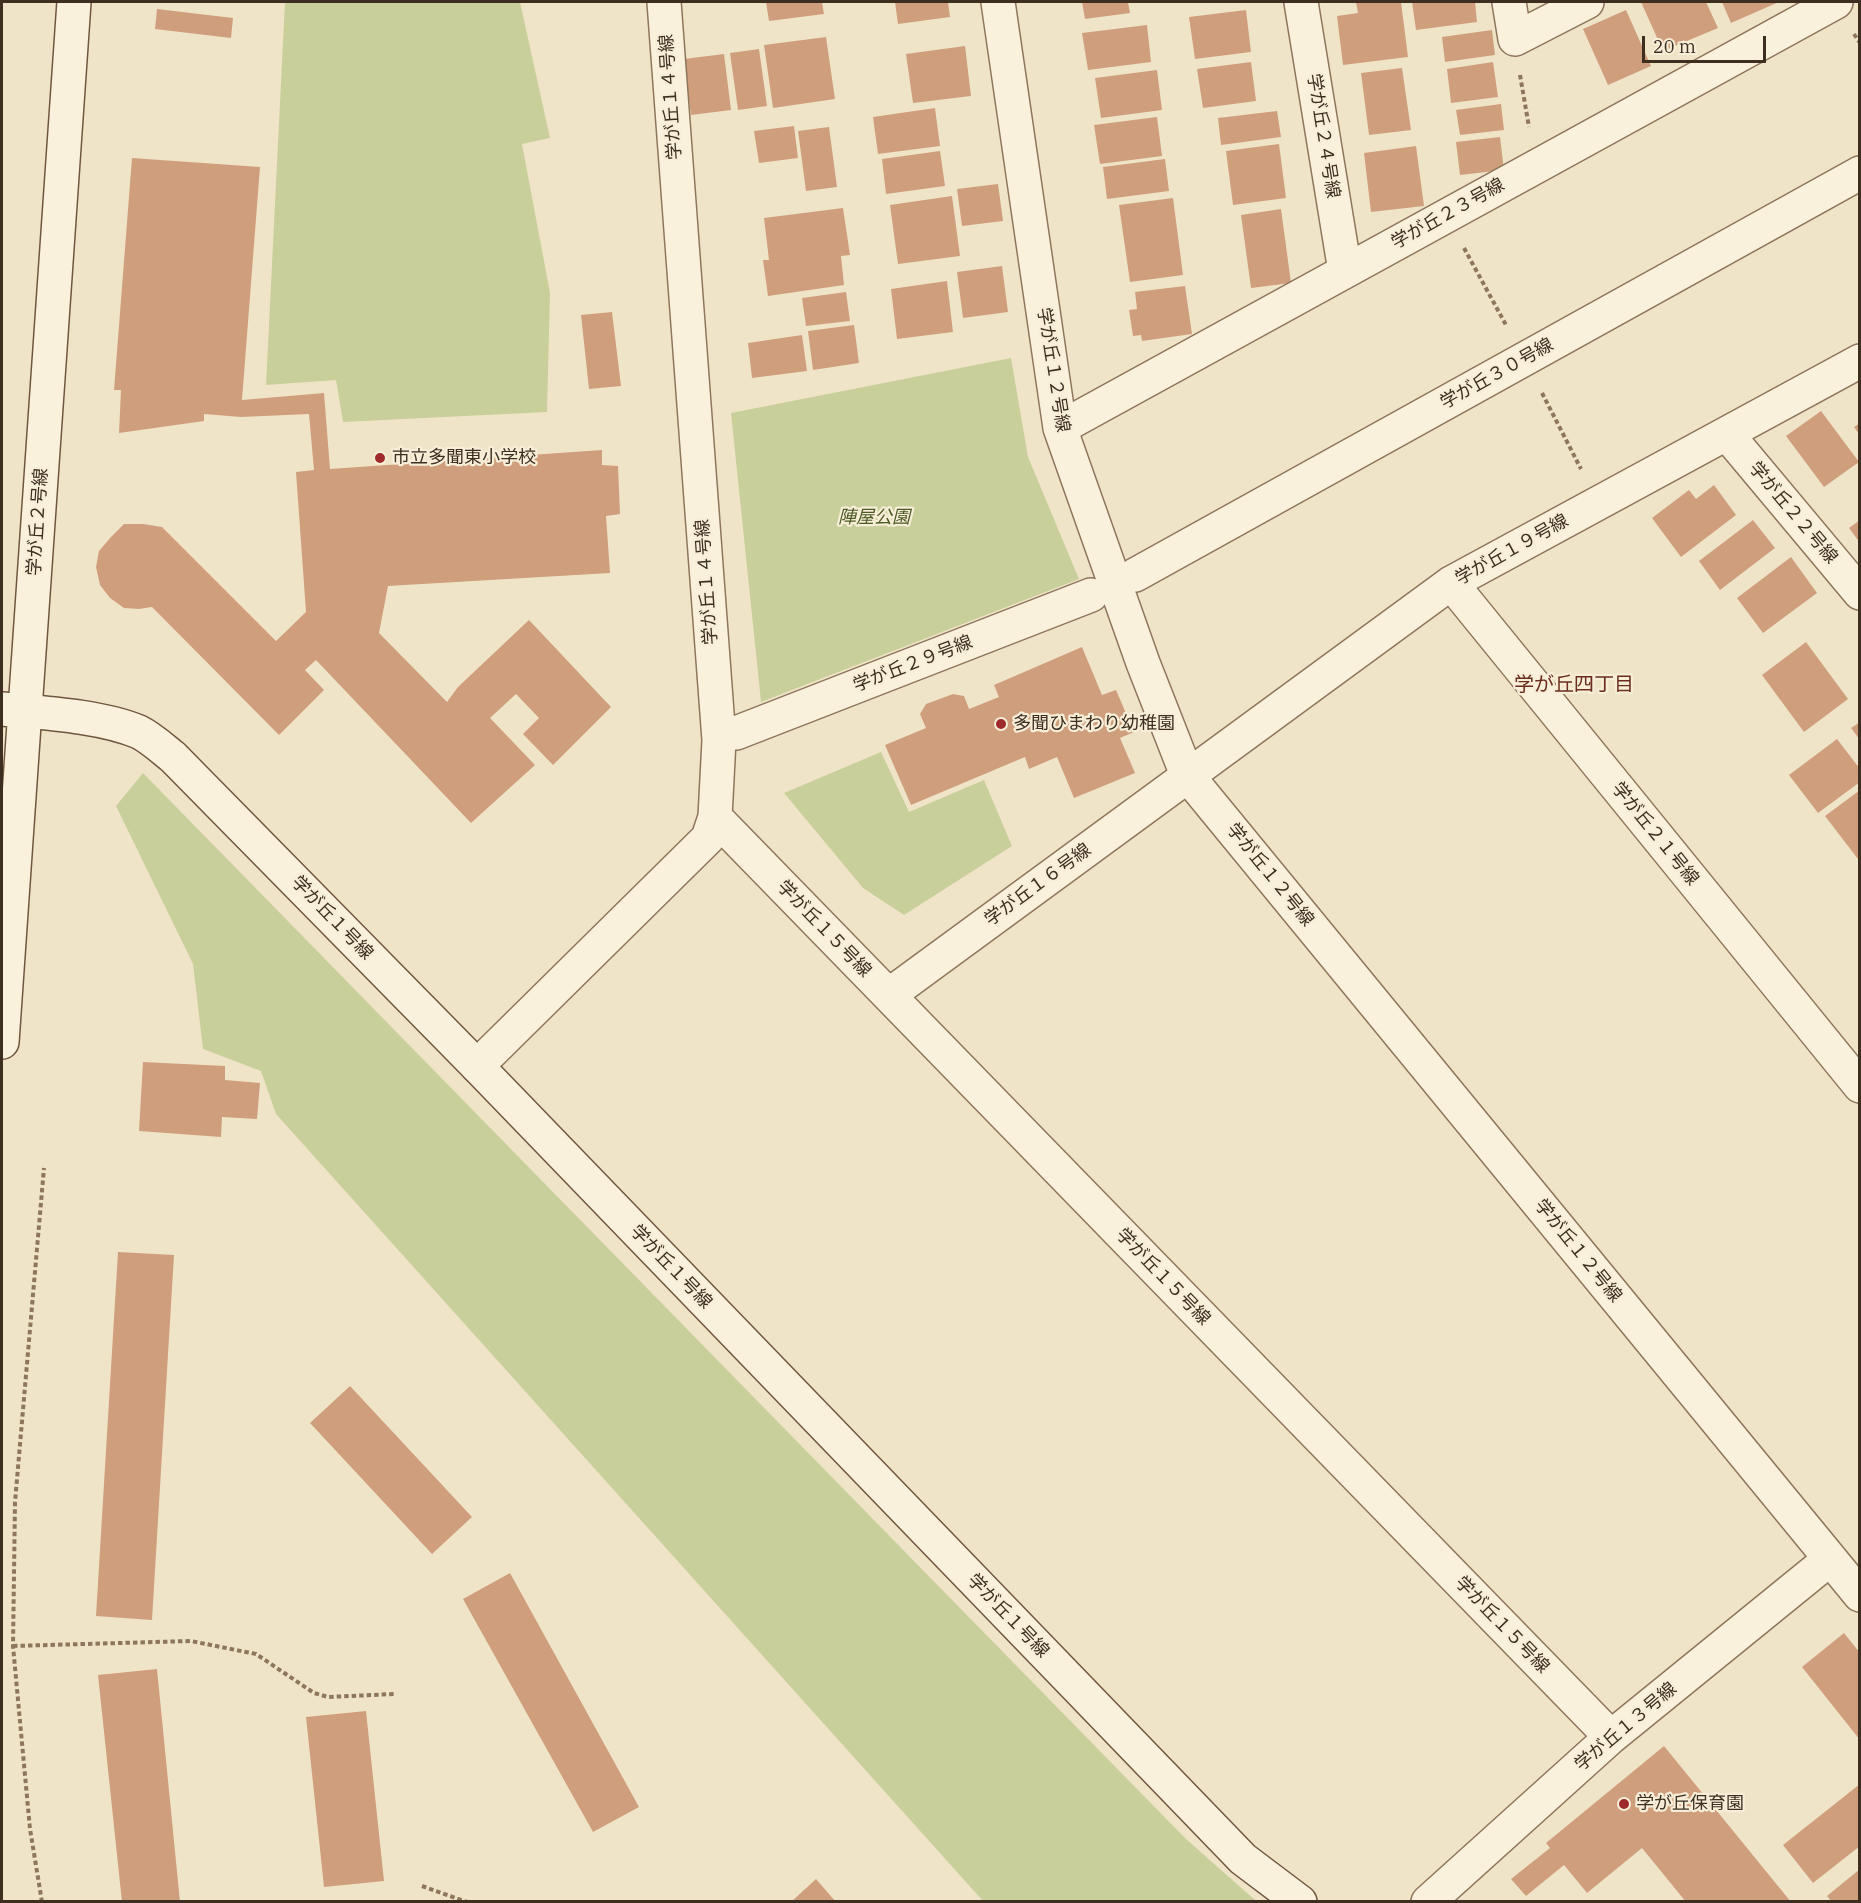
<!DOCTYPE html>
<html>
<head>
<meta charset="utf-8">
<style>
	body { margin:0 }
	#map { position:relative; width:1861px; height:1903px; overflow:hidden; background:#f0e4c8; font-family:"IBM Plex Serif",serif }
	canvas { display:block }
	.frame { position:absolute; inset:0; border:3px solid #3d2e20; pointer-events:none }
	.scale { position:absolute; left:1642px; top:36px; width:124px; height:27px; box-sizing:border-box; border:3px solid #3d2e20; border-top:0; padding-left:8px; font-size:18px; line-height:21px; white-space:nowrap; color:#3d2e20; -webkit-text-stroke:4px #f7eed8; paint-order:stroke }
</style>
</head>
<body>
<div id="map">
<canvas width="1861" height="1903"></canvas>
<div class="frame"></div>
<div class="scale">20 m</div>
</div>
<script>
const ctx = document.querySelector('canvas').getContext('2d');
ctx.lineJoin = 'round';
function fillPath(path, color) { ctx.fillStyle = color; ctx.fill(path, 'evenodd'); }
function stroke(path, color, width, dash) { ctx.strokeStyle = color; ctx.lineWidth = width; ctx.lineCap = dash ? 'butt' : 'round'; ctx.setLineDash(dash || []); ctx.stroke(path); }
function write(font, color, halo, rows, align = 'center') {
  ctx.font = font + ' "IBM Plex Serif","Noto Sans JP",serif'; ctx.lineWidth = 4.5; ctx.setLineDash([]); ctx.textBaseline = 'middle'; ctx.strokeStyle = halo; ctx.fillStyle = color; for (const [text, x, y, turn = 0] of rows) {
    ctx.save(); ctx.translate(x, y); ctx.rotate((+turn || 0) * Math.PI / 180); ctx.textAlign = isNaN(turn) ? turn : align; if (halo) ctx.strokeText(text, 0, 0); ctx.fillText(text, 0, 0); ctx.restore();
  }
}
const green = new Path2D(`
	M 285,2 L 520,2 L 550,138 L 522,144 L 550,293 L 547,412 L 343,422 L 336,380 L 266,385 Z
	M 1011,358 L 1028,457 L 1079,579 L 761,702 L 731,413 Z
	M 881,752 L 909,812 L 984,780 L 1012,846 L 904,915 L 863,888 L 784,793 Z
	M 143,773 L 1185,1838 L 1256,1901 L 983,1901 L 276,1114 L 261,1071 L 203,1049 L 193,964 L 116,806 Z`);
const building = new Path2D(`
	M 766,2 L 822,2 L 824,14 L 769,21 Z
	M 895,2 L 948,2 L 950,17 L 898,24 Z
	M 1082,2 L 1128,2 L 1130,13 L 1085,19 Z
	M 1356,2 L 1401,2 L 1408,57 L 1343,65 L 1337,16 L 1358,13 Z
	M 1412,2 L 1475,2 L 1477,22 L 1416,30 Z
	M 1641,2 L 1706,2 L 1718,28 L 1663,51 Z
	M 1722,2 L 1779,2 L 1731,23 Z
	M 157,9 L 233,18 L 231,38 L 155,29 Z
	M 1246,10 L 1251,52 L 1195,59 L 1189,17 Z
	M 1626,10 L 1651,66 L 1608,85 L 1583,29 Z
	M 1147,25 L 1151,62 L 1088,70 L 1082,33 Z
	M 1492,30 L 1495,55 L 1445,62 L 1442,37 Z
	M 826,37 L 835,99 L 773,108 L 764,45 Z
	M 965,46 L 971,96 L 913,103 L 906,54 Z
	M 759,49 L 767,106 L 738,110 L 730,53 Z
	M 724,54 L 731,110 L 691,115 L 684,59 Z
	M 1251,62 L 1256,101 L 1203,108 L 1197,69 Z
	M 1493,62 L 1498,97 L 1451,103 L 1447,69 Z
	M 1402,68 L 1411,130 L 1369,135 L 1361,73 Z
	M 1157,70 L 1162,110 L 1101,118 L 1095,78 Z
	M 1501,104 L 1504,130 L 1460,135 L 1456,110 Z
	M 935,108 L 940,146 L 878,154 L 873,117 Z
	M 1277,111 L 1281,137 L 1221,145 L 1218,118 Z
	M 1157,117 L 1162,156 L 1100,164 L 1094,125 Z
	M 794,126 L 798,158 L 759,163 L 754,131 Z
	M 829,127 L 837,187 L 806,191 L 798,131 Z
	M 1500,137 L 1504,170 L 1460,175 L 1456,142 Z
	M 1279,144 L 1286,198 L 1233,205 L 1226,151 Z
	M 1416,146 L 1424,206 L 1371,212 L 1364,153 Z
	M 940,151 L 945,186 L 886,194 L 882,159 Z
	M 132,158 L 260,167 L 242,400 L 324,393 L 330,469 L 602,450 L 602,465 L 618,466 L 620,514 L 606,516 L 610,573 L 388,586 L 379,633 L 447,702 L 458,687 L 529,620 L 611,707 L 553,765 L 523,734 L 539,718 L 516,694 L 490,718 L 535,765 L 471,823 L 316,660 L 305,670 L 324,690 L 279,735 L 152,607 L 139,609 L 124,608 L 110,598 L 100,585 L 96,567 L 99,551 L 111,537 L 124,524 L 143,524 L 162,527 L 276,641 L 306,612 L 296,472 L 314,470 L 309,414 L 241,417 L 204,414 L 204,421 L 119,433 L 121,390 L 114,390 Z
	M 1165,159 L 1169,191 L 1107,199 L 1103,167 Z
	M 998,184 L 1003,221 L 962,226 L 957,189 Z
	M 952,196 L 960,256 L 898,264 L 890,205 Z
	M 1173,198 L 1183,275 L 1130,282 L 1119,205 Z
	M 843,208 L 850,255 L 841,256 L 844,285 L 768,296 L 763,260 L 769,260 L 764,218 Z
	M 1281,209 L 1291,283 L 1251,288 L 1241,215 Z
	M 1002,266 L 1008,312 L 963,318 L 957,272 Z
	M 947,281 L 953,332 L 897,339 L 891,289 Z
	M 1185,286 L 1192,334 L 1142,341 L 1141,335 L 1133,336 L 1129,310 L 1137,309 L 1135,292 Z
	M 846,292 L 850,321 L 806,326 L 802,298 Z
	M 612,312 L 621,386 L 589,389 L 581,315 Z
	M 854,325 L 859,363 L 813,370 L 808,331 Z
	M 802,335 L 807,371 L 752,378 L 748,343 Z
	M 1821,411 L 1859,462 L 1824,487 L 1786,436 Z
	M 1860,423 L 1860,435 L 1854,427 Z
	M 1714,485 L 1736,515 L 1681,557 L 1652,518 L 1689,490 L 1696,499 Z
	M 1753,520 L 1775,548 L 1720,590 L 1699,561 Z
	M 1860,520 L 1860,543 L 1849,528 Z
	M 1791,557 L 1817,593 L 1763,633 L 1737,598 Z
	M 1806,642 L 1848,699 L 1804,732 L 1762,675 Z
	M 1082,647 L 1102,695 L 1116,690 L 1134,732 L 1120,738 L 1135,773 L 1074,798 L 1057,757 L 1029,769 L 1025,757 L 911,805 L 885,745 L 926,728 L 920,714 L 926,704 L 953,694 L 964,696 L 969,709 L 999,697 L 994,685 Z
	M 1860,722 L 1860,740 L 1851,728 Z
	M 1837,739 L 1860,769 L 1860,782 L 1818,813 L 1789,775 Z
	M 1860,790 L 1860,857 L 1858,859 L 1825,816 Z
	M 143,1062 L 225,1066 L 225,1080 L 260,1083 L 257,1119 L 222,1117 L 221,1137 L 139,1131 Z
	M 118,1252 L 174,1255 L 152,1620 L 96,1616 Z
	M 350,1386 L 472,1517 L 432,1554 L 310,1423 Z
	M 510,1573 L 639,1807 L 593,1832 L 463,1599 Z
	M 1844,1633 L 1860,1653 L 1860,1740 L 1802,1667 Z
	M 157,1669 L 180,1902 L 122,1902 L 98,1675 Z
	M 366,1711 L 384,1881 L 324,1887 L 306,1717 Z
	M 1664,1746 L 1791,1902 L 1686,1902 L 1642,1848 L 1587,1893 L 1564,1865 L 1526,1896 L 1511,1879 L 1550,1848 L 1546,1843 Z
	M 1860,1784 L 1860,1846 L 1813,1883 L 1783,1845 Z
	M 1860,1869 L 1860,1902 L 1832,1902 L 1827,1896 Z
	M 816,1879 L 836,1902 L 791,1902 Z`);
const path = new Path2D(`
	M 1854,34 L 1860,43
	M 1520,75 L 1529,127
	M 1464,248 L 1506,325
	M 1542,393 L 1581,469
	M 13,1646 L 191,1641 L 256,1654 L 314,1693 L 328,1697 L 394,1694
	M 422,1886 L 467,1902
	M 42,1902 L 30,1829 L 13,1646 L 15,1502 L 44,1168`);
const street = new Path2D(`
	M 998,2 L 1060,428 L 1143,663 L 1187,775 L 1860,1595
	M 1301,2 L 1345,271
	M 1509,2 L 1515,39 L 1587,2
	M 1060,428 L 1836,2
	M 1727,434 L 1860,593
	M 1135,575 L 1860,173
	M 1451,583 L 1860,1086
	M 736,733 L 1091,595
	M 715,817 L 1611,1737
	M 889,995 L 1451,583 L 1860,361
	M 477,1066 L 708,838 L 715,817 L 719,740 L 664,2
	M 1428,1902 L 1611,1737 L 1830,1559`);
const secondary = new Path2D(`
	M 2,709 C 44,713 101,716 139,732 C 151,738 163,749 173,757 L 477,1066 L 1243,1859 L 1300,1902
	M 2,1042 L 74,2`);
const markers = [
	[380,458,6,"#9e2a2b"],
	[1001,724,6,"#9e2a2b"],
	[1624,1804,6,"#9e2a2b"]
];
const streetNames = [
	["学が丘１４号線",671,97,-94],
	["学が丘２４号線",1323,136,81],
	["学が丘２３号線",1448,214,-29],
	["学が丘１２号線",1053,370,81],
	["学が丘３０号線",1497,374,-29],
	["学が丘２２号線",1793,513,50],
	["学が丘２号線",38,522,-86],
	["学が丘１９号線",1512,550,-29],
	["学が丘１４号線",707,582,-94],
	["学が丘２９号線",913,664,-21],
	["学が丘２１号線",1655,834,51],
	["学が丘１２号線",1270,875,51],
	["学が丘１６号線",1038,885,-36],
	["学が丘１号線",332,918,46],
	["学が丘１５号線",824,929,46],
	["学が丘１２号線",1578,1251,51],
	["学が丘１号線",671,1267,46],
	["学が丘１５号線",1163,1277,46],
	["学が丘１号線",1008,1616,46],
	["学が丘１５号線",1502,1625,46],
	["学が丘１３号線",1626,1727,-40]
];
const poiNames = [
	["市立多聞東小学校",392,458],
	["多聞ひまわり幼稚園",1013,724],
	["学が丘保育園",1636,1804]
];
const parkNames = [
	["陣屋公園",874,518]
];
const neighbourhoodNames = [
	["学が丘四丁目",1574,685]
];
fillPath(green, '#c9cf9b');
fillPath(building, '#cf9f7d');
stroke(street, '#8d765c', 36);
stroke(secondary, '#6f573f', 36);
stroke(path, '#8d765c', 4, [4.5, 3]);
stroke(street, '#faf1dc', 33);
stroke(secondary, '#faf1dc', 33);
for (const [x, y, r, color] of markers) { const dot = new Path2D(); dot.arc(x, y, r, 0, 2 * Math.PI); ctx.fillStyle = color; ctx.fill(dot); stroke(dot, '#f7eed8', 2); }
write('18px', '#3d2e20', '#f7eed8', streetNames);
write('18px', '#3d2e20', '#f7eed8', poiNames, 'left');
write('italic 18px', '#4d5a26', '#f7eed8', parkNames);
write('20px', '#6b2e1e', '#f7eed8', neighbourhoodNames);
</script>
</body>
</html>
